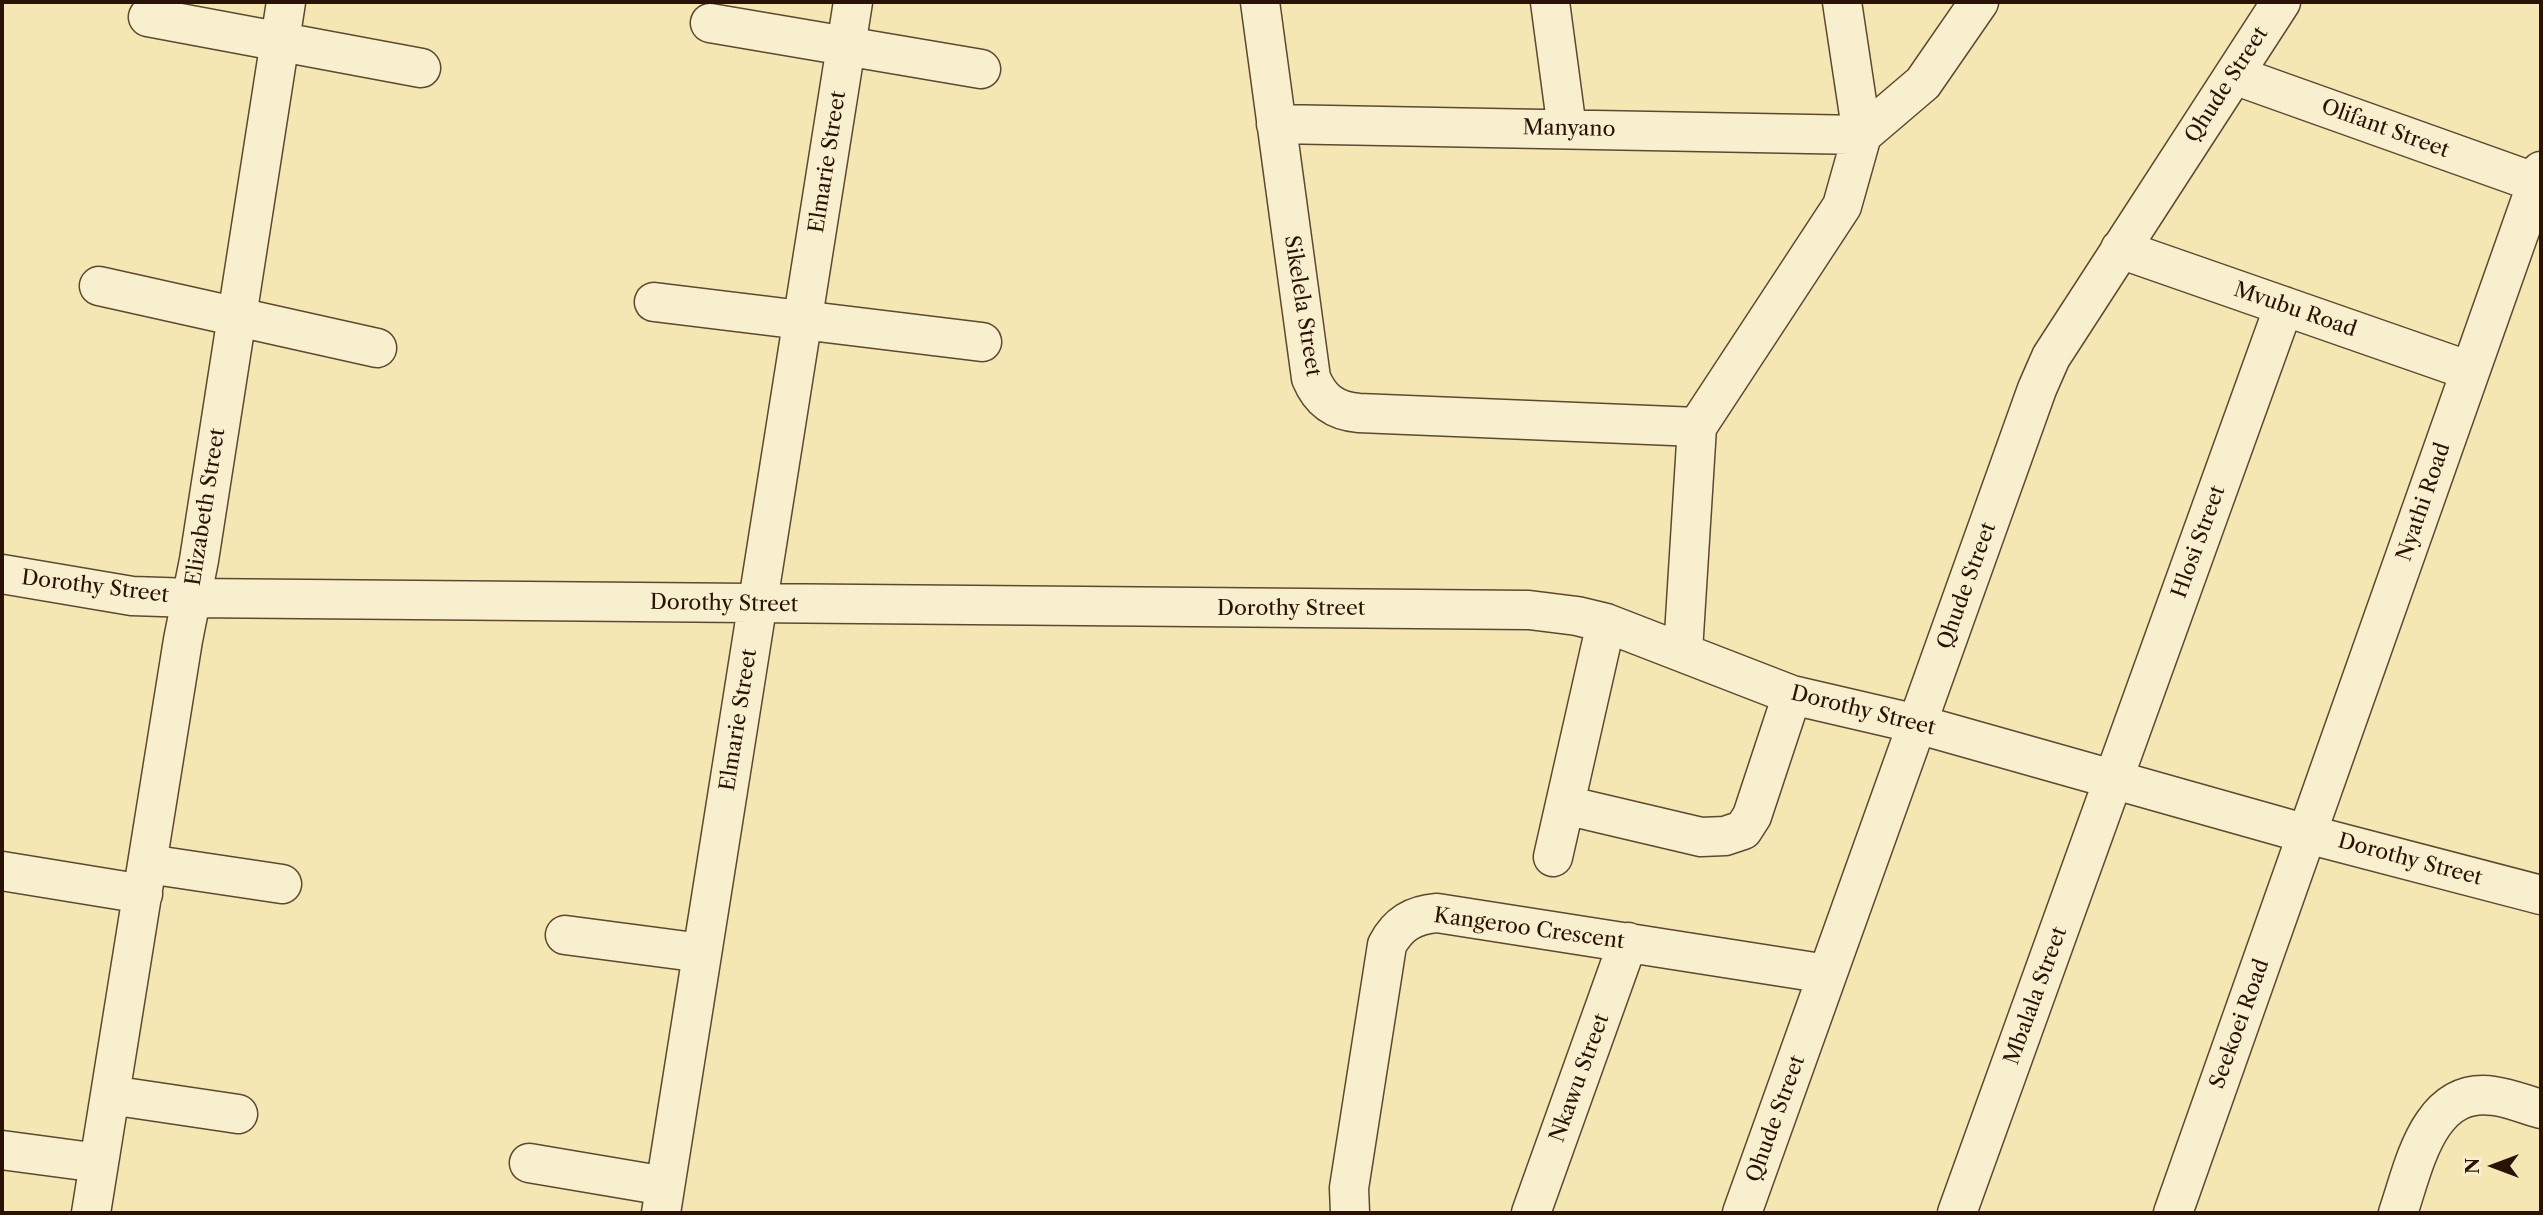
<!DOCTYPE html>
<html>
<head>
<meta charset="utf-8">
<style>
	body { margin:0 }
	#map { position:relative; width:2543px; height:1215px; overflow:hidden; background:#f5e7b3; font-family:"Libre Caslon Text",serif }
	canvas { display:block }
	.frame { position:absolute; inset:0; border:4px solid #2a1306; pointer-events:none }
	.north { position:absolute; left:2459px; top:1131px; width:70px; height:70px; -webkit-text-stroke:5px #f8efce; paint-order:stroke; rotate:270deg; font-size:19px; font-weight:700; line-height:28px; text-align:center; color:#2a1306 }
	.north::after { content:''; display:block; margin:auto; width:24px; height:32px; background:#2a1306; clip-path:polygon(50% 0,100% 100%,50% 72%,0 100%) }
</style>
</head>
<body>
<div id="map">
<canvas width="2543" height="1215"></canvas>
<div class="frame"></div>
<div class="north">N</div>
</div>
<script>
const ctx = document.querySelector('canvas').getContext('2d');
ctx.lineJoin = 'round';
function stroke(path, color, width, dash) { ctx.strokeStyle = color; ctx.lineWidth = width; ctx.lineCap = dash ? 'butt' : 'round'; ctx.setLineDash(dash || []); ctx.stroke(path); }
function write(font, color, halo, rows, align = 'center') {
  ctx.font = font + ' "Libre Caslon Text",serif'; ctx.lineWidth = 7; ctx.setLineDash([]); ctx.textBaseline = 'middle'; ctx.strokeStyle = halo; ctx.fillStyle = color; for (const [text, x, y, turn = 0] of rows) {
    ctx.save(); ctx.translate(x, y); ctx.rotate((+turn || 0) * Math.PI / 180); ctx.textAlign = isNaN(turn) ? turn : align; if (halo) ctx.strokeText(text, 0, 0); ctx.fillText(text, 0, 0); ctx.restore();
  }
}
const minor = new Path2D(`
	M 1260,2 L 1311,378 C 1320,400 1334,411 1359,413 L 1697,427 L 1842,206 L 1862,135 L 1923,83 L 1979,2
	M 1550,2 L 1567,129
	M 148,17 L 421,68
	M 710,23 L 981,69
	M 2234,75 L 2537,183
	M 1276,124 L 1862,135 L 1842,2
	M 2120,249 L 2470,371
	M 99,286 L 377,348
	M 654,302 L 982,342
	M 2,574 L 132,596 L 192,598 L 1529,610 L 1577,616 L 1606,623 L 1792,695 L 1917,724 L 2307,834 L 2541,895
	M 1683,651 L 1697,427
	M 1565,805 L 1701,837 L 1725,836 L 1743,830 L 1752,816 L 1792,695
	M 1553,857 L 1606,623
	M 148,864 L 282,884
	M 2,871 L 143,894
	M 565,935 L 702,953
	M 110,1095 L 238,1114
	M 2,1150 L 99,1163
	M 529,1163 L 665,1186
	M 91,1213 L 183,640 L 199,560 L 286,2
	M 661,1213 L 853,2
	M 1350,1213 L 1349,1188 L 1387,945 C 1398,924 1413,915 1437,913 L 1827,974
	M 1531,1213 L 1628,942
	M 1742,1213 L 2037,389 L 2051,357 L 2281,2
	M 1957,1213 L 2284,306
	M 2173,1213 L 2541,171
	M 2398,1213 C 2414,1167 2428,1086 2494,1096 C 2510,1098 2526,1105 2541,1109`);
const streetNames = [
	["Qhude Street",2227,85,-57],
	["Manyano",1569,129,1],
	["Olifant Street",2385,129,20],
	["Elmarie Street",828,162,-81],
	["Sikelela Street",1302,306,81],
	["Mvubu Road",2295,310,19],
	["Nyathi Road",2424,502,-71],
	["Elizabeth Street",206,507,-81],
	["Hlosi Street",2199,542,-70],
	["Qhude Street",1967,586,-70],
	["Dorothy Street",95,587,7],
	["Dorothy Street",724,604,1],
	["Dorothy Street",1291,609],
	["Dorothy Street",1863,711,14],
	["Elmarie Street",739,720,-81],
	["Dorothy Street",2410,860,15],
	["Kangeroo Crescent",1529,929,8],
	["Mbalala Street",2036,996,-70],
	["Seekoei Road",2240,1024,-70],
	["Nkawu Street",1580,1078,-70],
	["Qhude Street",1776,1119,-70]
];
stroke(minor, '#5d4831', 41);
stroke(minor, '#f8efce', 38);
write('21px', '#2a1306', '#f8efce', streetNames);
</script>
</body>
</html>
